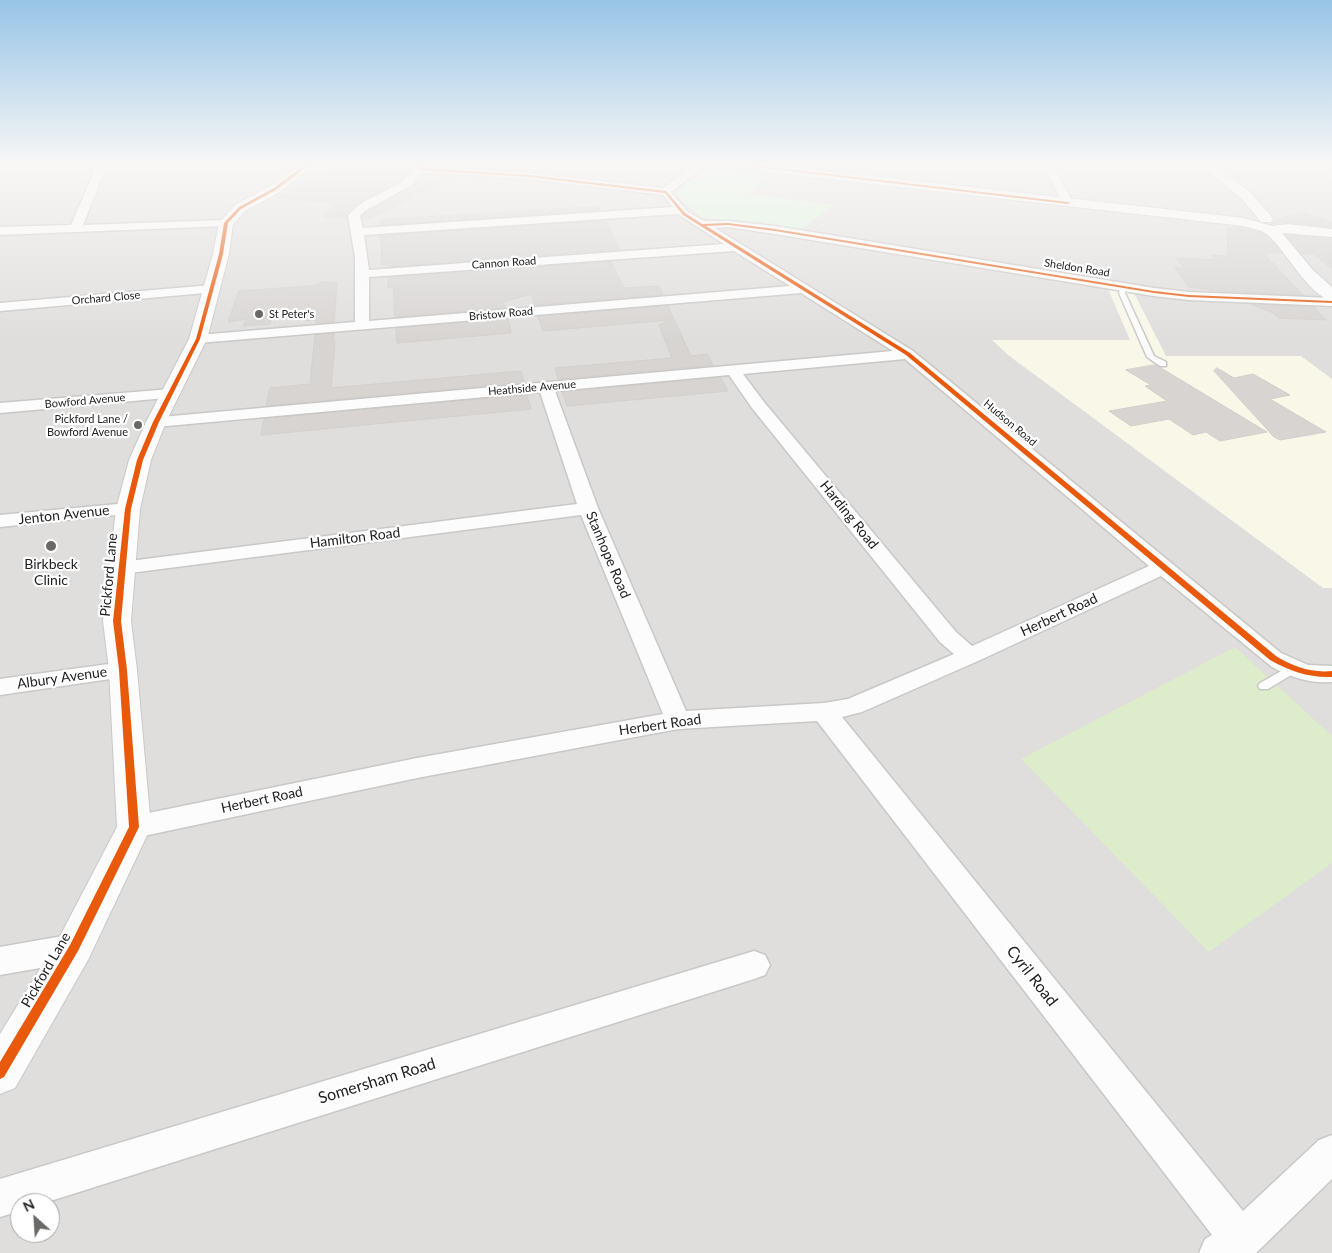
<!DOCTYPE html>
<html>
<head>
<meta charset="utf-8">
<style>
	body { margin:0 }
	#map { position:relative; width:1332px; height:1253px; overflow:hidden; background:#f0eeeb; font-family:Lato,sans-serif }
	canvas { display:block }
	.north { position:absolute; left:10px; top:1193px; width:50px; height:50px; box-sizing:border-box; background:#fff; border:1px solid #a7a7a7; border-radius:50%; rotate:334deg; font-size:14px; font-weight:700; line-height:20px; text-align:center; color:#222 }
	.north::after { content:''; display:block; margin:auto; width:18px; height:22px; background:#6a6968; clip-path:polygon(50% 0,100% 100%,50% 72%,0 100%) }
</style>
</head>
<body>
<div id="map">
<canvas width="1332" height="1253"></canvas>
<div class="north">N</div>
</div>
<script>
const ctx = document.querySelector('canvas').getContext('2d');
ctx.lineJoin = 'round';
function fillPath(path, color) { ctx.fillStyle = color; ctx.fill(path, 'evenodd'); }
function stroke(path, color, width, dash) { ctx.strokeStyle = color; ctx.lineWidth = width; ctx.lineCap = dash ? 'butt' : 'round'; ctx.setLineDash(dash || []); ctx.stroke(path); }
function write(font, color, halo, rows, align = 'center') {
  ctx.font = font + ' Lato,sans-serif'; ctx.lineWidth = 4.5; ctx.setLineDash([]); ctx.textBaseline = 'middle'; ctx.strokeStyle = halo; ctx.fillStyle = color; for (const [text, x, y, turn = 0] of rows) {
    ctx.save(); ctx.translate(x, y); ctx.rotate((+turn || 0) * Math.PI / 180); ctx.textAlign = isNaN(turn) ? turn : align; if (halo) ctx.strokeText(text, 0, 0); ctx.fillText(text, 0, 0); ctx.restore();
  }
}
const residential = new Path2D(`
	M 0,165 L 1332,165 L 1332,1253 L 0,1253 ZM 20,1203 L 50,1203 L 50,1233 L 20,1233 Z`);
const education = new Path2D(`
	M 1108,289 L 1134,293 L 1166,356 L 1301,356 L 1332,379 L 1332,588 L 1323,588 L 1008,355 L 992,340 L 1130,340 Z`);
const grass = new Path2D(`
	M 1235,647 L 1332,736 L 1332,863 L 1209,952 L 1021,759 Z`);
const park = new Path2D(`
	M 711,166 L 774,172 L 747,194 L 833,205 L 800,230 L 702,217 L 678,197 L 676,194 L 677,190 Z`);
const building = new Path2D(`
	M 384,165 L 413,165 L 401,180 L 354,207 L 346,218 L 323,217 L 335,203 L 278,198 L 319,177 L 329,168 L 384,168 Z
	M 424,174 L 457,176 L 369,219 L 362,218 L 366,213 L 414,186 Z
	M 599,207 L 600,210 L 380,225 L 380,220 Z
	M 1303,213 L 1332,222 L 1332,227 L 1288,222 L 1271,224 L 1275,220 Z
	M 606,221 L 619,249 L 388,267 L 388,265 L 381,265 L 382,241 L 380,241 L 380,236 Z
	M 1241,228 L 1262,233 L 1274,243 L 1281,253 L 1263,253 L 1303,295 L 1219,291 L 1189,287 L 1175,268 L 1184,268 L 1176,258 L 1215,260 L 1211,255 L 1228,256 L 1227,229 Z
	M 1286,235 L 1332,239 L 1332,269 L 1314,254 L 1302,254 Z
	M 611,262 L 624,288 L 659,286 L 663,295 L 535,305 L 531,294 L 503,302 L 505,308 L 395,317 L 393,287 L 388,288 L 388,278 Z
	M 321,282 L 337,283 L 334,322 L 316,323 L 317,320 L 305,321 L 306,315 L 272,318 L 270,324 L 243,326 L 247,319 L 228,322 L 239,291 L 311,286 L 321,284 Z
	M 1251,304 L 1314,307 L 1326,320 L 1278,318 L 1273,313 Z
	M 668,306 L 691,356 L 707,354 L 713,365 L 558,379 L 555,368 L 672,358 L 659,325 L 670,320 L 543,331 L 538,317 Z
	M 508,319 L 511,333 L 397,343 L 396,328 Z
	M 334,334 L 333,342 L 335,341 L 331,388 L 521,371 L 524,382 L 266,406 L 270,388 L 310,384 L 315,335 Z
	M 1155,365 L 1161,368 L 1267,432 L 1220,441 L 1206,432 L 1193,435 L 1169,419 L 1131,426 L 1109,411 L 1167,401 L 1145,386 L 1151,385 L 1126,370 Z
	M 1217,368 L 1234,378 L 1253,374 L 1290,395 L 1270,399 L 1326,432 L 1280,440 L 1274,437 L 1214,371 Z
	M 721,378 L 728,391 L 567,406 L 562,392 Z
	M 527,395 L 531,409 L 261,435 L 264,419 Z`);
const service = new Path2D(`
	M 1121,286 L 1126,287 L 1125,293 L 1154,356 L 1166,362 L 1166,366 L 1160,366 L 1147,357 L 1119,293 Z
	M 1292,665 L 1296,666 L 1298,669 L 1296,672 L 1268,689 L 1260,689 L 1258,686 L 1260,683 Z`);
const minor = new Path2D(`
	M 97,165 L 107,165 L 83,225 L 226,220 L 232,223 L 226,226 L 0,235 L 0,227 L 71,225 Z
	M 416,165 L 529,173 L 663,188 L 694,165 L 706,165 L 671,192 L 688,212 L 704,221 L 728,221 L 775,226 L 1154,288 L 1189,292 L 1332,298 L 1332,306 L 1189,300 L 1154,296 L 775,234 L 728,227 L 715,228 L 913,351 L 1281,653 L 1308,665 L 1332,666 L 1332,682 C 1311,684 1290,677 1272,667 L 1161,576 L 978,661 L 862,712 L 842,717 L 1243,1211 L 1319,1140 L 1332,1135 L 1332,1179 L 1256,1253 L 1199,1253 L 1205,1239 L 1212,1235 L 817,721 L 678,729 L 417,778 L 134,838 L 124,835 L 120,827 L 124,819 L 134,816 L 417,758 L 663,714 L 581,515 L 122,574 L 115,572 L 112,568 L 115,564 L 122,562 L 577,504 L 540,392 L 156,427 L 150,426 L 148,422 L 150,418 L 893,351 L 801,293 L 198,343 L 193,342 L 191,339 L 193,336 L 198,335 L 355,322 L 355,257 L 348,216 C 366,192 402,193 416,165 ZM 423,172 L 529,179 L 663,195 L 673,207 L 363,228 L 360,216 L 365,211 L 413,184 ZM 678,214 L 724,244 L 369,270 L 364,235 ZM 734,251 L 790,286 L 369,321 L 369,277 ZM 905,359 L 1149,566 L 972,646 L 956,632 L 764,402 L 743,374 ZM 729,375 L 752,408 L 940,642 L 954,654 L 848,699 L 824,703 L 686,711 L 598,508 L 555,391 Z
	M 1043,165 L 1053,165 L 1073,203 L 1072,205 L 1064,205 Z
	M 212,285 L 217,286 L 219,289 L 217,292 L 0,311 L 0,303 Z
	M 171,389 L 177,391 L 179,394 L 177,397 L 0,413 L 0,403 Z
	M 128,503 L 135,505 L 138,509 L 135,513 L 0,527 L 0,515 Z
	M 123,662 L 131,664 L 135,670 L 131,676 L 0,695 L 0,679 Z
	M 74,934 L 85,938 L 90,948 L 85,958 L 74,962 L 0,975 L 0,947 Z
	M 754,951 L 765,955 L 770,965 L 765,975 L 754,979 L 44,1203 L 20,1203 L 20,1211 L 0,1217 L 0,1179 Z`);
const tertiary = new Path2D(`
	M 300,165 L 314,165 L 280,192 L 245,211 L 233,224 L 229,254 L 207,339 L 166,422 L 151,460 L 140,509 L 131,621 L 137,670 L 151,827 L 88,960 L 15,1088 L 0,1094 L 0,1034 L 60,936 L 117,827 L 109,670 L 103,621 L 116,509 L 129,460 L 146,422 L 189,339 L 213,254 L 219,223 L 235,205 L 270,186 Z
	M 734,165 L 776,165 L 1244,218 L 1272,226 L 1288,224 L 1332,229 L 1332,237 L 1282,233 L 1313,270 L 1332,287 L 1332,301 C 1308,295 1286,251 1268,235 C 1263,230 1250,228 1243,226 L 740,169 Z
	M 1199,165 L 1214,165 L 1227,175 L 1250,192 L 1271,216 L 1273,219 L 1271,222 L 1261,222 L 1241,198 Z`);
const cycleway = new Path2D(`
	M 305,165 L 309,165 L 276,190 L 241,209 L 228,223 L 223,254 L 200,339 L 159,422 L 143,460 L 131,509 L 121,621 L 127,670 L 139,827 L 78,951 L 4,1077 L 0,1079 L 0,1062 L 70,945 L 129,827 L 119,670 L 113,621 L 125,509 L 137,460 L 153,422 L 196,339 L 219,254 L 224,223 L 239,207 L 274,188 Z
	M 419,165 L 423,165 L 422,168 L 529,175 L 666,191 L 685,213 L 702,224 L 728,223 L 775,229 L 1154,291 L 1189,295 L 1332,301 L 1332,303 L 1189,297 L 1154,293 L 775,231 L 728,225 L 706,226 L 910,353 L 1276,656 C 1294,667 1311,673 1332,671 L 1332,677 C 1309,678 1290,671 1270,660 L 906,355 L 683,215 L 665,193 L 529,177 L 420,170 L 418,169 Z
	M 752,165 L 1068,202 L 1070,203 L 1068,204 L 739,165 Z`);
const markers = [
	[259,314,5,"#6a6968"],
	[138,425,5,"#6a6968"],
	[51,546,6,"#6a6968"]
];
const farStreetnames = [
	["Cannon Road",504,263,-4],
	["Sheldon Road",1077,268,9],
	["Orchard Close",106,298,-5],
	["Bristow Road",501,314,-5],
	["Heathside Avenue",532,388,-5],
	["Bowford Avenue",85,401,-5],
	["Hudson Road",1010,423,40]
];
const farPoinames = [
	["St Peter's",269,314],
	["Pickford Lane /",128,419,"right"],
	["Bowford Avenue",128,432,"right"]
];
const streetNames = [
	["Jenton Avenue",64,515,-6],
	["Harding Road",849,515,51],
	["Hamilton Road",355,538,-7],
	["Stanhope Road",608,555,67],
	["Pickford Lane",109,575,-85],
	["Herbert Road",1059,615,-25],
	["Albury Avenue",62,678,-8],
	["Herbert Road",660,725,-8],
	["Herbert Road",262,800,-12],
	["Pickford Lane",46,970,-60]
];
const poiNames = [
	["Birkbeck",51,564],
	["Clinic",51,580]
];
const nearStreetnames = [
	["Cyril Road",1032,976,52],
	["Somersham Road",377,1081,-17]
];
fillPath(residential, '#dfdedc');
fillPath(education, '#f8f7e8');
fillPath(grass, '#ddeccb');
fillPath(park, '#daf5da');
fillPath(building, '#d7d4d2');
stroke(building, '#d3d0cc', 1);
stroke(service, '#c9c8c7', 3);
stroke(minor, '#c9c8c7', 3);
stroke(tertiary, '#c9c8c7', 2);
fillPath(service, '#fdfcfc');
fillPath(minor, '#fdfcfc');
fillPath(tertiary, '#fdfcfc');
fillPath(cycleway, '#e8590c');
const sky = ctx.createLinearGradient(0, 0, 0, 341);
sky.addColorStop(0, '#97c4e6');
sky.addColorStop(0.48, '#f8f7f6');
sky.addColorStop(1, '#f8f7f600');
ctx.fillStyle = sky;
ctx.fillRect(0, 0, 1332, 341);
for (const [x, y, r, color] of markers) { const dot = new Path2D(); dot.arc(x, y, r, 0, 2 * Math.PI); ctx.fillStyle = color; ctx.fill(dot); stroke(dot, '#fff', 2); }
write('11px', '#222', '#fff', farStreetnames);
write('11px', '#222', '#fff', farPoinames, 'left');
write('14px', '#222', '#fff', streetNames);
write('14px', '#222', '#fff', poiNames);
write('16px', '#222', '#fff', nearStreetnames);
</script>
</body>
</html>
